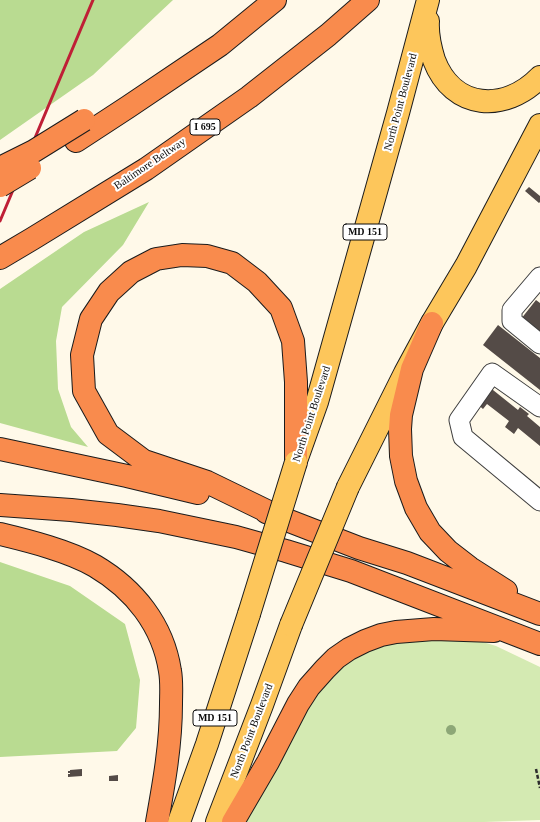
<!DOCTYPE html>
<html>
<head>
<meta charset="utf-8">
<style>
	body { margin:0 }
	canvas { display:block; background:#fff9e9 }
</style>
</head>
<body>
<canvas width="540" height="822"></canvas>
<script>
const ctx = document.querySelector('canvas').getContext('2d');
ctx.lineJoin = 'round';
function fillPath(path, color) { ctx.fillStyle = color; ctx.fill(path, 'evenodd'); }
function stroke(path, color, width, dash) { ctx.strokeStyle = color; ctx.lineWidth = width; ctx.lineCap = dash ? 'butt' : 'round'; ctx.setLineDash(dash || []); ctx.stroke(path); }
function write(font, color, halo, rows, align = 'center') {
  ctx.font = font + ' Georgia,serif'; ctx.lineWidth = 4; ctx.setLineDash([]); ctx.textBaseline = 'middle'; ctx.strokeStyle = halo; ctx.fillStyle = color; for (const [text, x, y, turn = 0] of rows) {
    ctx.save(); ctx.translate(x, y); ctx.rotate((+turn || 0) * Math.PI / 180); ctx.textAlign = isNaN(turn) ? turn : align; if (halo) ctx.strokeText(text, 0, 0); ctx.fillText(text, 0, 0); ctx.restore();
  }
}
const green = new Path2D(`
	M 446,631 L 496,646 L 540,667 L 540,820 L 484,822 L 243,822 L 319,686 L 371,643 Z`);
const forest = new Path2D(`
	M 0,0 L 173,0 L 93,75 L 0,140 Z
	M 149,202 L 123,245 L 62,307 L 56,341 L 58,389 L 71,427 L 88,447 L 0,423 L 0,289 L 84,232 Z
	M 0,562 L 70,586 L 125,624 L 140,680 L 136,728 L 117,751 L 0,757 Z`);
const building = new Path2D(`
	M 529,187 L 540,196 L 540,202 L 539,203 L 525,191 Z
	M 536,300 L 540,303 L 540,334 L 521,319 Z
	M 498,325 L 540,358 L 540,390 L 483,345 Z
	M 488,386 L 518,410 L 520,407 L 529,414 L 527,416 L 540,427 L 540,446 L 518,428 L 514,434 L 505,427 L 509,421 L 487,404 L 483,409 L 475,402 Z
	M 82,769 L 82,776 L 68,777 L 68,774 L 70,774 L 70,773 L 68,773 L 68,771 L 70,771 L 70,770 Z
	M 118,775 L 118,781 L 109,781 L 109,776 Z`);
const path = new Path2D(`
	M 536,769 L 540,788`);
const minor = new Path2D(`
	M 540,277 L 512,310 L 512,321 L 540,344
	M 540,407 L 492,373 L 459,420 L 463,437 L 540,501`);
const major = new Path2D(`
	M 428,21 C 427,35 430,47 434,60 C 453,110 505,113 540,77
	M 297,458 L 317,402 L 398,113 L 428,0
	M 348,487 L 405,373 L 432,323 L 466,266 L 540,125
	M 179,822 L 207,744 L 249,614
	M 217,822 L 262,705 L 291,625`);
const highway = new Path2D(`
	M 76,141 L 128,107 L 220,45 L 275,0
	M 0,258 L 32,239 L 146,169 L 249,97 L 328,35 L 368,0
	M 432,323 L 412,369 L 401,415 L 400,429 L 401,456 L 406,481 L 416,508 L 430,532 L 448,551 L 470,568 L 506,591
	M 0,449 L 127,476 L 198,493
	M 0,505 L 71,510 L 117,515 L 159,521 L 236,537 L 286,551 L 351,571 L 540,644
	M 266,512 L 359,548 L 407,563 L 540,614
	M 279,517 L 207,482 L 144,461 L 108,434 L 84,391 L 82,355 L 91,319 L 109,292 L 131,272 L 156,259 L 182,255 L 207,256 L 232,263 L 257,282 L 281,308 L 293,341 L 296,382 L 296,462
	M 0,534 C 29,541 69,551 95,566 C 134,589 163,625 170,671 C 172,682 171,694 171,704 C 171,744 164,783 157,822
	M 233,822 L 268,762 L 298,704 L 309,687 L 325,669 L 336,658 L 349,649 L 365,641 L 381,635 L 396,632 L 434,629 L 494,631`);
const rail = new Path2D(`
	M 0,221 L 93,0`);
const majorBridge = new Path2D(`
	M 249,614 L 296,462
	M 291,625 L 348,487`);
const highwayBridge = new Path2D(`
	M 0,168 L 34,151 L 84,120
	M 0,186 L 30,168`);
const trees = [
	[451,730]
];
const shields = [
	[205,127,30],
	[365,232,44],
	[215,718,44]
];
const shieldNames = [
	["I 695",205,127],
	["MD 151",365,232],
	["MD 151",215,718]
];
const streetNames = [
	["North Point Boulevard",401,102,-75],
	["Baltimore Beltway",150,164,-34],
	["North Point Boulevard",312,414,-72],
	["North Point Boulevard",252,731,-69]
];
fillPath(green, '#d4eab2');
fillPath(forest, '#b9db91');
fillPath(building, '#544b47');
stroke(minor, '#3e3e3e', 21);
stroke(major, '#1c1c1c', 24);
stroke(highway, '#1c1c1c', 24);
stroke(path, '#2d2d2d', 2.5, [4, 2]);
stroke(minor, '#fff', 19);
stroke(major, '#fdc65b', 22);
stroke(highway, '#f98b4d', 22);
stroke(rail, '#bf1f36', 3);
stroke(majorBridge, '#1c1c1c', 24, []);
stroke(highwayBridge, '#1c1c1c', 24, []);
stroke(majorBridge, '#fdc65b', 22);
stroke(highwayBridge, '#f98b4d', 22);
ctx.fillStyle = '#8da777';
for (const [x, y] of trees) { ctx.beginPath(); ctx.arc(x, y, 5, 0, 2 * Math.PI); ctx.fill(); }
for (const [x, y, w] of shields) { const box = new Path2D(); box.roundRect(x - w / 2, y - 8, w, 16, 3); ctx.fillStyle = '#fff'; ctx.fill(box); stroke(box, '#0b0b0b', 1); }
write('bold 10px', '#0b0b0b', null, shieldNames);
write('11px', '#0b0b0b', '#fff', streetNames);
</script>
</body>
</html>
